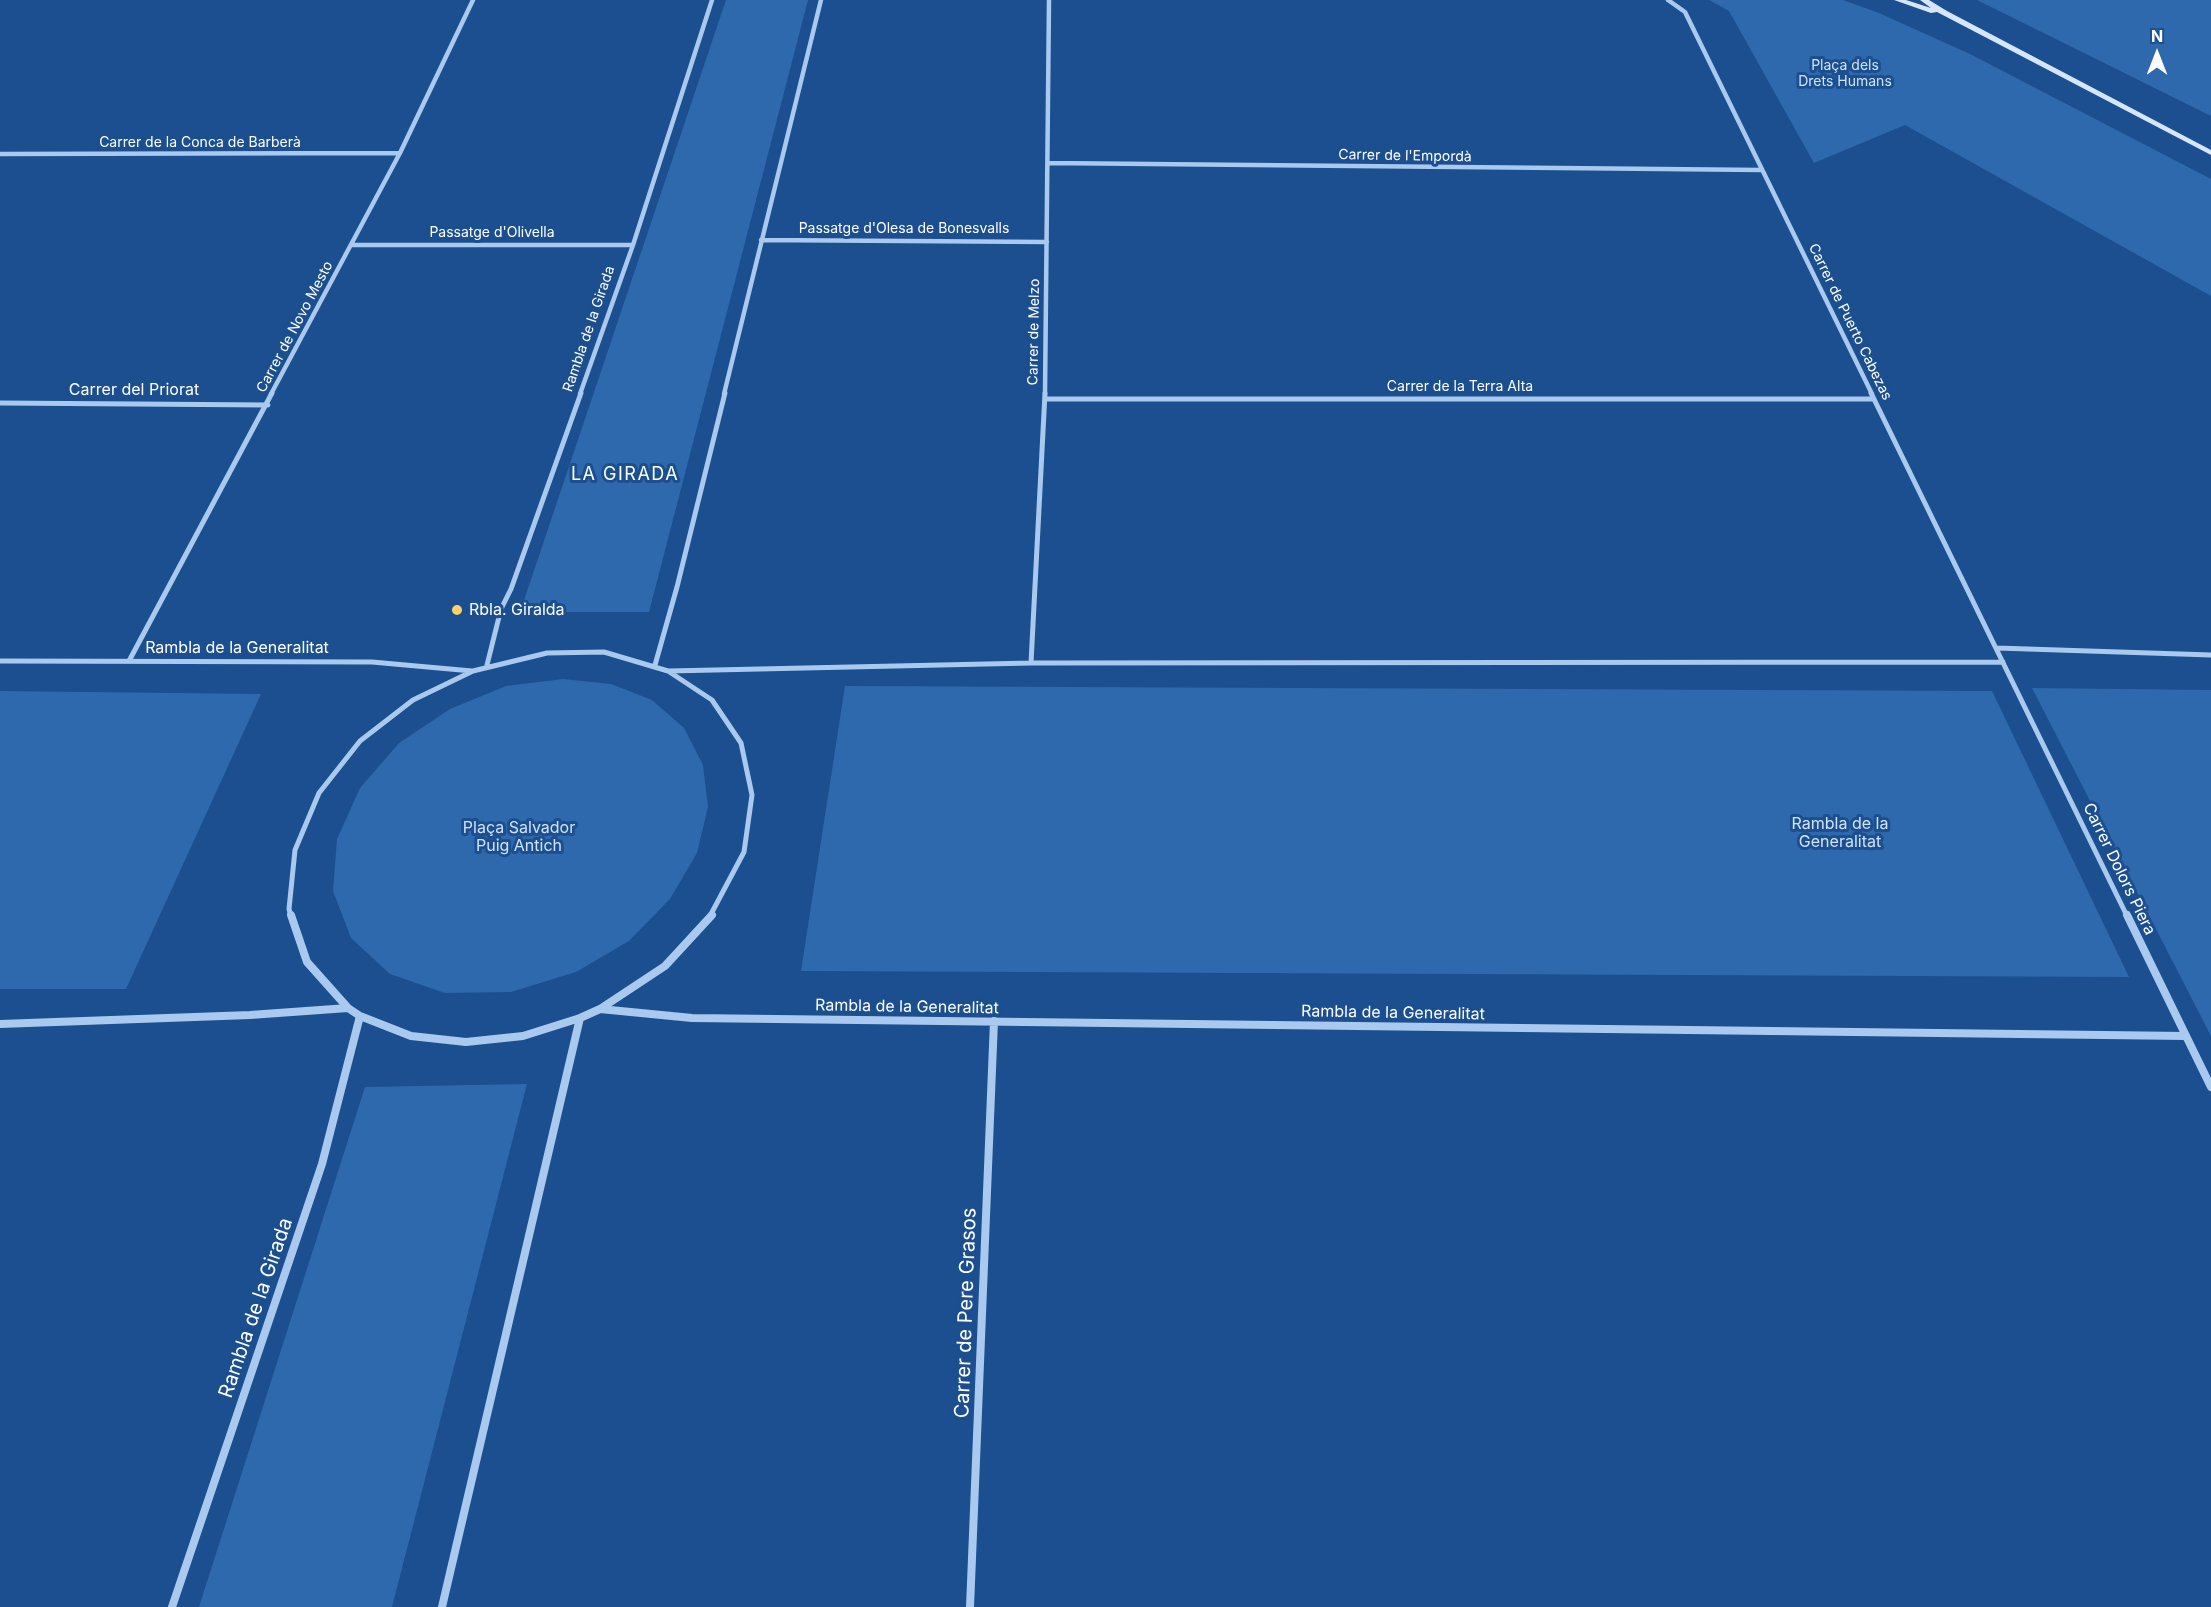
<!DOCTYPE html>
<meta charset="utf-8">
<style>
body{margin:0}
#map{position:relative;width:2211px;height:1607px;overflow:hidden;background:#1b4f8f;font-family:Inter,sans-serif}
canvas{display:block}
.north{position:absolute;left:2127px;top:24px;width:60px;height:60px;-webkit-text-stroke:4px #1b4f8f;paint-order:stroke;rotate:0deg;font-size:16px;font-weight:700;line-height:24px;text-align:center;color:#fff}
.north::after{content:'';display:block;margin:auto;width:21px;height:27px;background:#fff;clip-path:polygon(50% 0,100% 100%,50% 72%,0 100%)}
</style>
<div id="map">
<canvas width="2211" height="1607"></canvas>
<div class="north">N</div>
</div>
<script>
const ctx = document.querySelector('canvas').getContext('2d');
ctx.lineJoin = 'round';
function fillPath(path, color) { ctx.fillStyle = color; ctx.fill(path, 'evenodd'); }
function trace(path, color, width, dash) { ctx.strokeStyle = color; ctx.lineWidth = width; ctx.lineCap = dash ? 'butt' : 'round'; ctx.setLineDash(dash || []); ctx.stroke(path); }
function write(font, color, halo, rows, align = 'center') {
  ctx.font = font + ' Inter,sans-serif'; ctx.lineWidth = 6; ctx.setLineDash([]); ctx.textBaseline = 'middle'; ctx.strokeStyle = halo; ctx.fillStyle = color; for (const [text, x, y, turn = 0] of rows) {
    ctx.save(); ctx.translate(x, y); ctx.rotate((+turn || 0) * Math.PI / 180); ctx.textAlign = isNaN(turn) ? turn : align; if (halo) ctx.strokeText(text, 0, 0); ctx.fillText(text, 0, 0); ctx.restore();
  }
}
const green = new Path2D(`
 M726,0H808L649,612H520Z
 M1709,0H1843L1879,13L1970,54L2211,179V296L1905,125L1814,163L1729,11Z
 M1977,0H2211V116Z
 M563,679L611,684L652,700L684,728L703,765L708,807L697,853L670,899L629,941L576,972L511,992L445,993L390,974L351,938L333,891L337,839L360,788L399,743L450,709L506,686Z
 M845,686L1992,691L2129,977L801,971Z
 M2032,688L2211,690V1036Z
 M0,691L261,694L126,989H0Z
 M527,1084L392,1607H199L365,1087Z`);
const streetFar2 = new Path2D(`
 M1668,0L1685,12L1872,394
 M0,154L400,153
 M1048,163L1762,170
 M761,240L1047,242
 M352,245H633
 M271,394L400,153L473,0
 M580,394L633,245L712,0
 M724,394L821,0
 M1045,394L1049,0`);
const streetFar1 = new Path2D(`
 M1871,393L2127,916
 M1045,399H1874
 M0,403L268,405
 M1997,648L2211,655
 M0,661L372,662L472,671
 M129,661L272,393
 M1031,663L1045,393
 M487,665L501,609L511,589L581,393
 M655,665L677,587L725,393
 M669,671L1031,663L2003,662
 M291,916L289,909L295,850L319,793L360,741L413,700L473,671L547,653L604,652L668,671L712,700L741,743L752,795L744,852L710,916`);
const street = new Path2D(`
 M291,915L307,962L348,1008L360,1016L411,1036L466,1042L523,1036L580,1018L600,1009L665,966L712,915
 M2127,915L2211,1087
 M600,1009L692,1018L2186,1036
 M0,1024L250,1015L348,1008
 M172,1607L322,1164L360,1016
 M442,1607L580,1018
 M970,1607L994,1021`);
const secondary = new Path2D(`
 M1894,0H1906L1931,8L1920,0H1929L1947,11L2211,150V155L1937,12L1931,13Z`);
const markers = [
 [457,610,6,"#ffd166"]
];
const farParknames = [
 ["Plaça dels",1845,66],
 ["Drets Humans",1845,82]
];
const farStreetnames = [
 ["Carrer de la Conca de Barberà",200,143],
 ["Carrer de l'Empordà",1405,156,1],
 ["Passatge d'Olesa de Bonesvalls",904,229],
 ["Passatge d'Olivella",492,233],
 ["Carrer de Puerto Cabezas",1850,322,64],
 ["Carrer de Novo Mesto",295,327,-62],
 ["Rambla de la Girada",589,329,-71],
 ["Carrer de Melzo",1034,332,-89],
 ["Carrer de la Terra Alta",1460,387]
];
const streetNames = [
 ["Carrer del Priorat",134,390],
 ["Rambla de la Generalitat",237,648],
 ["Carrer Dolors Piera",2119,869,64],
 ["Rambla de la Generalitat",907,1007,1],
 ["Rambla de la Generalitat",1393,1013,1]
];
const poiNames = [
 ["Rbla. Giralda",469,610]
];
const parkNames = [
 ["Rambla de la",1840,824],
 ["Generalitat",1840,842],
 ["Plaça Salvador",519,828],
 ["Puig Antich",519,846]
];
const neighbourhoodNames = [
 ["LA GIRADA",625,475]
];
const nearStreetnames = [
 ["Rambla de la Girada",256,1308,-71],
 ["Carrer de Pere Grasos",966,1313,-88]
];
fillPath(green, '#2e69ad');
trace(streetFar2, '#a9c9ee', 4.5);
trace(streetFar1, '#a9c9ee', 5);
trace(street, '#a9c9ee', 8);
fillPath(secondary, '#d6e6fa');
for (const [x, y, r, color] of markers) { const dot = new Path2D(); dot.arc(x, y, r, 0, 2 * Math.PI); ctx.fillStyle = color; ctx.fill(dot); trace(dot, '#1b4f8f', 2); }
write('14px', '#cfe3fa', '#1b4f8f', farParknames);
write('14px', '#fff', '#1b4f8f', farStreetnames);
write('16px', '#fff', '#1b4f8f', streetNames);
write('16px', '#fff', '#1b4f8f', poiNames, 'left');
write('16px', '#cfe3fa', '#1b4f8f', parkNames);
ctx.letterSpacing = '1.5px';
write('18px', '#fff', '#1b4f8f', neighbourhoodNames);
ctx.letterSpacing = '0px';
write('20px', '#fff', '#1b4f8f', nearStreetnames);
</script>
